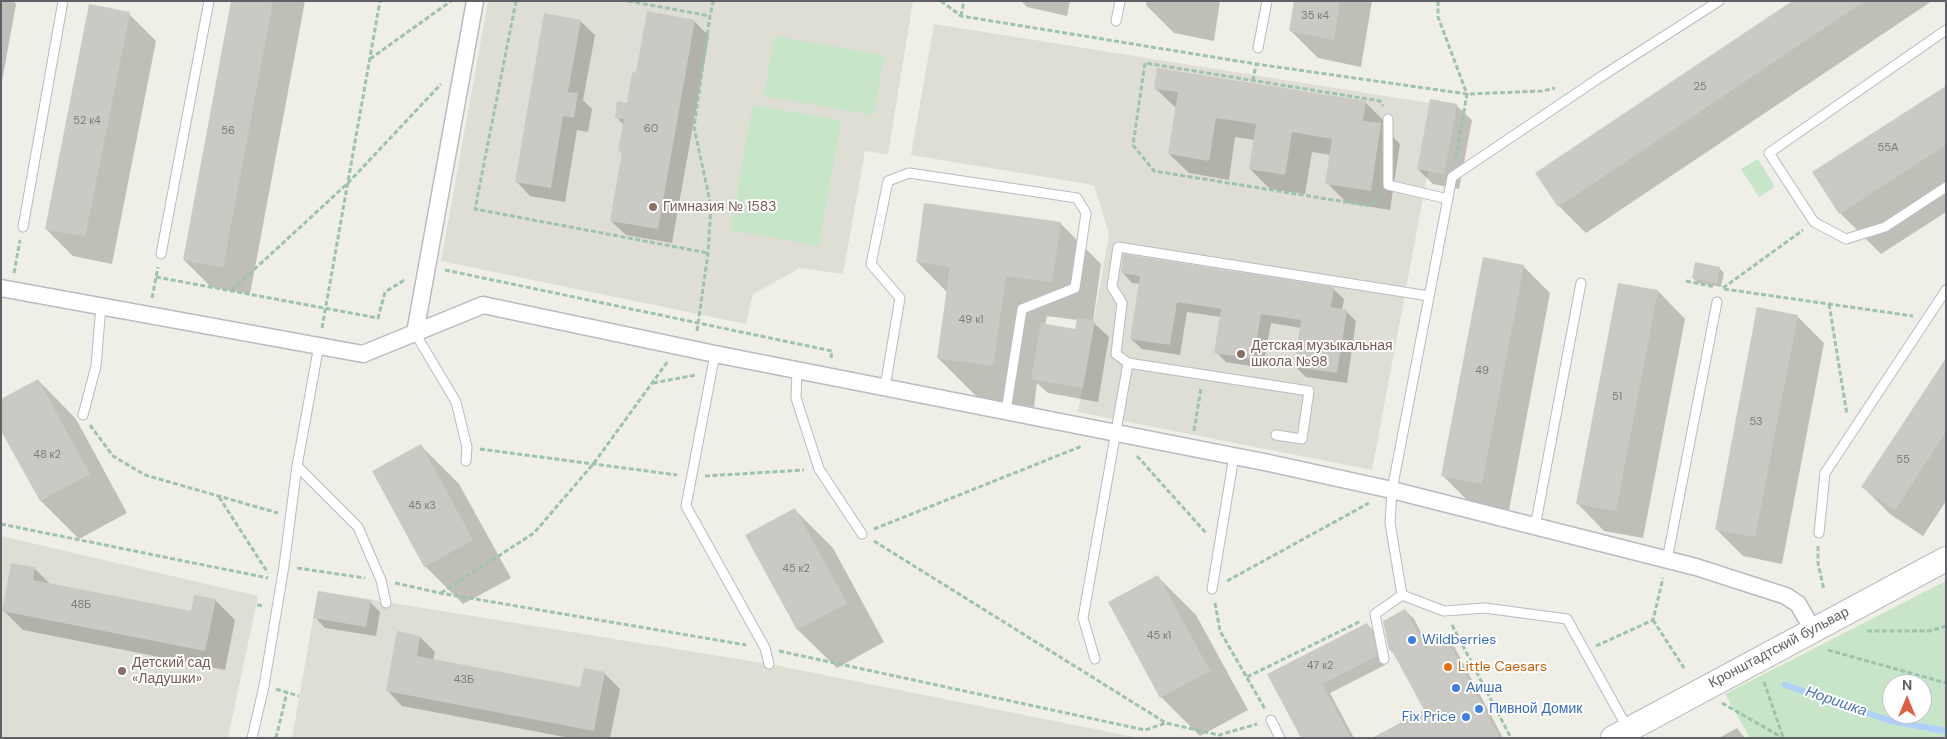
<!DOCTYPE html>
<meta charset="utf-8">
<style>
body{margin:0}
#map{position:relative;width:1947px;height:739px;overflow:hidden;background:#efefe7;font-family:"DM Sans",sans-serif}
canvas{display:block}
.frame{position:absolute;inset:0;border:2px solid #5f6166;pointer-events:none}
.north{position:absolute;left:1882px;top:674px;width:50px;height:50px;box-sizing:border-box;background:#fff;border:1px solid #bfc0c2;border-radius:50%;rotate:0deg;font-size:14px;font-weight:700;line-height:20px;text-align:center;color:#5f6166}
.north::after{content:'';display:block;margin:auto;width:18px;height:22px;background:#dd5e40;clip-path:polygon(50% 0,100% 100%,50% 72%,0 100%)}
</style>
<div id="map">
<canvas width="1947" height="739"></canvas>
<div class="frame"></div>
<div class="north">N</div>
</div>
<script>
const ctx = document.querySelector('canvas').getContext('2d');
ctx.lineJoin = 'round';
function fillPath(path, color) { ctx.fillStyle = color; ctx.fill(path, 'evenodd'); }
function trace(path, color, width, dash) { ctx.strokeStyle = color; ctx.lineWidth = width; ctx.lineCap = dash ? 'butt' : 'round'; ctx.setLineDash(dash || []); ctx.stroke(path); }
function write(font, color, halo, rows, align = 'center') {
  ctx.font = font + ' "DM Sans",sans-serif'; ctx.lineWidth = 4; ctx.setLineDash([]); ctx.textBaseline = 'middle'; ctx.strokeStyle = halo; ctx.fillStyle = color; for (const [text, x, y, turn = 0] of rows) {
    ctx.save(); ctx.translate(x, y); ctx.rotate((+turn || 0) * Math.PI / 180); ctx.textAlign = isNaN(turn) ? turn : align; if (halo) ctx.strokeText(text, 0, 0); ctx.fillText(text, 0, 0); ctx.restore();
  }
}
const education = new Path2D(`
 M488,1H913L888,154L865,151L843,274L800,268L753,294L746,324L441,261Z
 M934,24L1429,103L1417,169L1428,171L1372,470L1078,412L1109,234L1094,185L911,155Z
 M1,536L258,596L228,738H1Z
 M318,591L769,664L1139,738H292Z`);
const green = new Path2D(`
 M774,36L884,55L874,115L764,96Z
 M753,105L841,120L819,246L730,230Z
 M1758,159L1775,187L1759,197L1741,169Z
 M1946,581V738H1750L1725,694ZM1892,684H1922V714H1892Z`);
const shadow = new Path2D(`
 M1,1H13L16,4L1,87Z
 M232,1H305L250,294L211,287L184,260Z
 M1021,1H1070L1067,16L1027,7Z
 M1147,1H1220L1214,41L1174,33L1146,5Z
 M1295,1H1372L1361,67L1318,58L1290,30Z
 M1794,1H1932L1586,233L1559,206Z
 M129,14L156,41L112,264L73,256L46,229Z
 M580,21L595,35L583,100L592,109L588,132L577,130L565,202L530,196L516,181Z
 M694,21L709,36L672,243L626,235L611,221L623,154L619,150L624,125L616,117L628,105L637,74Z
 M1946,87V212L1881,254L1840,213L1814,173Z
 M1155,88L1365,102L1385,122L1384,128L1400,144L1390,210L1347,203L1327,183L1331,155L1312,152L1305,194L1270,189L1250,169L1255,140L1235,137L1229,180L1189,173L1169,154L1176,108Z
 M1456,105L1472,120L1459,189L1433,184L1418,169Z
 M1060,223L1101,264L1093,322L1109,337L1098,402L1048,393L1037,383L1034,407L979,399L938,358L947,292L917,262ZM1047,316L1078,320L1076,331L1045,325Z
 M1523,266L1550,293L1509,510L1470,503L1443,476Z
 M1719,268L1724,273L1721,287L1698,283L1693,278Z
 M1122,272L1333,289L1344,299L1342,310L1346,311L1356,321L1347,383L1306,377L1295,366L1301,328L1271,323L1263,368L1226,362L1216,352L1221,317L1187,312L1180,355L1142,349L1131,339L1140,284L1132,283Z
 M1658,291L1685,319L1643,538L1604,531L1577,503Z
 M1797,316L1824,343L1782,564L1743,556L1716,529Z
 M1946,360V501L1923,536L1890,514L1863,487Z
 M38,380L76,419L127,513L79,539L41,501L1,428Z
 M421,446L459,484L511,578L463,604L425,566Z
 M795,510L833,548L884,642L837,668L798,630L747,536Z
 M12,564L35,569L51,585L192,612L215,600L235,620L225,670L23,630L3,610Z
 M1158,577L1196,615L1248,710L1200,736L1161,697Z
 M370,602L380,612L376,636L325,628L315,617Z
 M1405,610L1414,619L1429,648L1446,639L1455,648L1503,738H1375L1425,711L1396,655L1390,650Z
 M1367,624L1380,637L1385,665L1330,693L1354,738H1303L1269,674Z
 M420,637L435,652L433,661L581,689L604,673L620,689L610,738H570L402,706L387,690Z
 M1737,728L1745,738H1719Z`);
const stream = new Path2D(`
 M1785,685L1891,721L1946,731`);
const building = new Path2D(`
 M231,1H273L223,268L183,260Z
 M1294,1H1340L1334,40L1289,31Z
 M1792,1H1865L1558,207L1535,173Z
 M89,4L130,12L85,237L45,229Z
 M647,11L695,20L658,229L610,221L622,152L618,150L624,119L615,118L617,101L627,103L632,72L636,73Z
 M544,13L581,20L568,92L578,93L575,111L574,118L563,116L551,188L515,182Z
 M1157,68L1366,101L1363,121L1381,123L1371,191L1325,184L1332,139L1292,132L1285,175L1249,169L1256,124L1216,118L1209,161L1168,154L1178,92L1154,89Z
 M1946,86V145L1839,214L1812,172Z
 M1430,99L1457,104L1444,174L1417,169Z
 M924,203L1061,222L1052,282L1006,276L993,366L937,358L950,267L916,262Z
 M1123,254L1334,287L1331,307L1347,310L1337,373L1294,367L1301,320L1261,314L1253,359L1214,353L1221,309L1177,302L1170,345L1130,339L1140,276L1121,273Z
 M1483,257L1524,265L1482,484L1441,476Z
 M1695,262L1720,267L1717,283L1692,278Z
 M1618,283L1658,290L1616,511L1576,504Z
 M1757,307L1798,315L1755,537L1715,530Z
 M1077,318L1095,321L1083,388L1031,379L1041,323L1075,329Z
 M1946,358V432L1895,510L1861,487Z
 M38,379L90,474L40,501L1,431V399Z
 M421,444L473,540L424,567L372,471Z
 M795,508L847,603L797,630L745,535Z
 M11,563L35,567L33,580L191,611L194,595L216,599L205,651L2,611Z
 M1158,575L1210,671L1160,698L1108,602Z
 M318,591L371,600L366,627L313,618Z
 M1405,609L1426,648L1446,637L1500,738H1372L1424,710L1391,649L1389,650L1383,621Z
 M1367,623L1370,628L1371,627L1377,656L1322,684L1351,738H1301L1267,674Z
 M397,631L420,636L417,656L580,687L584,668L605,672L594,731L386,691Z`);
const path = new Path2D(`
 M516,1L475,209L708,253
 M628,1L710,16
 M941,1L961,16L1256,64L1467,94L1542,91L1555,88
 M1438,1V17L1467,94L1456,157
 M961,16L964,1
 M370,59L451,1
 M1253,81L1256,64
 M1380,195L1371,206L1154,171L1133,145L1145,63L1380,101L1383,106
 M445,270L832,351L831,358
 M14,273L20,240
 M156,277L378,318L385,292L406,279
 M1686,281L1715,287
 M1723,288L1803,230
 M1724,289L1913,316
 M232,290L348,183L441,84
 M152,298L158,267
 M1829,304L1847,415
 M322,328L380,1
 M697,331L708,253L711,206L694,127L710,16L713,2L717,1
 M653,383L696,375
 M90,425L113,456L145,475L278,513
 M1194,431L1201,388
 M480,449L677,475
 M1137,456L1206,533
 M705,476L804,470
 M219,497L268,573
 M1,524L268,578
 M874,529L1082,446
 M874,541L1166,723L1219,735L1257,724
 M1818,546V563L1824,590
 M297,568L365,578
 M1227,581L1369,503
 M395,583L440,593L746,645
 M441,593L534,533L594,463L668,361
 M1215,603L1220,631L1265,709
 M257,605L264,606
 M1653,620L1684,668
 M1452,625L1511,738
 M1867,631H1929L1946,626
 M1596,646L1653,620L1663,578
 M1828,650L1946,683
 M779,651L1145,730L1166,723
 M1247,677L1361,621
 M1764,682L1783,737
 M276,689L299,696
 M1722,703L1783,738
 M276,738L287,692`);
const lane = new Path2D(`
 M1116,21L1120,1
 M1946,30L1769,153L1814,222L1846,239L1885,227L1946,187
 M1258,48L1267,1
 M1388,119V185L1448,199
 M23,227L63,1
 M161,254L209,1
 M415,333L456,402L467,447L466,461
 M715,354L686,506L765,648L769,664
 M1128,363L1116,354L1122,303L1112,287L1118,247L1429,296
 M797,370L796,398L819,469L862,534
 M885,387L900,298L871,264L888,181L909,173L1077,198L1086,213L1075,288L1022,309L1006,411
 M83,415L96,366L101,306
 M297,466L358,527L381,580L386,603
 M1535,527L1581,283
 M1819,533L1825,473L1946,290
 M1667,560L1717,302
 M1212,589L1234,456
 M1402,595L1390,523L1392,490L1452,177L1602,76L1719,1
 M1402,595L1444,611L1485,608L1567,619L1628,729
 M1095,659L1083,618L1128,363L1309,391L1302,439L1276,435
 M1384,659L1375,614L1402,595
 M1271,720L1280,738
 M252,738L264,686L284,566L297,466L319,345`);
const street = new Path2D(`
 M1,288L363,354L483,305L715,354L1269,463L1392,490L1696,567L1786,596L1798,604L1813,630
 M415,333L475,1`);
const secondary = new Path2D(`
 M1613,738L1946,559`);
const markers = [
 [653,207,5,"#8d6e63"],
 [1241,354,5,"#8d6e63"],
 [1412,640,5,"#3f7fe0"],
 [1448,667,5,"#e8710a"],
 [122,671,5,"#8d6e63"],
 [1456,688,5,"#3f7fe0"],
 [1479,709,5,"#3f7fe0"],
 [1466,717,5,"#3f7fe0"]
];
const numberNames = [
 ["35 к4",1315,16],
 ["25",1700,87],
 ["52 к4",87,121],
 ["60",651,129],
 ["56",228,131],
 ["55А",1888,148],
 ["49 к1",971,320],
 ["49",1482,371],
 ["51",1617,397],
 ["53",1756,422],
 ["48 к2",47,455],
 ["55",1903,460],
 ["45 к3",422,506],
 ["45 к2",796,569],
 ["48Б",81,605],
 ["45 к1",1159,636],
 ["47 к2",1320,666],
 ["43Б",464,680]
];
const educationNames = [
 ["Гимназия № 1583",663,207],
 ["Детская музыкальная",1251,346],
 ["школа №98",1251,362],
 ["Детский сад",132,663],
 ["«Ладушки»",132,679]
];
const shopNames = [
 ["Wildberries",1422,640],
 ["Аиша",1466,688],
 ["Пивной Домик",1489,709],
 ["Fix Price",1456,717,"right"]
];
const streetNames = [
 ["Кронштадтский бульвар",1779,648,-28]
];
const foodNames = [
 ["Little Caesars",1458,667]
];
const waterNames = [
 ["Норишка",1836,702,19]
];
fillPath(education, '#dfded5');
fillPath(green, '#c6e5c9');
fillPath(shadow, '#0003');
trace(stream, '#aed0f9', 6);
fillPath(building, '#cbc9c4');
trace(lane, '#b9bbc0', 11);
trace(street, '#b9bbc0', 19);
trace(secondary, '#b8babf', 26);
trace(path, '#9ec3ad', 3, [5, 2.5]);
trace(lane, '#fff', 9);
trace(street, '#fff', 16);
trace(secondary, '#fff', 24);
for (const [x, y, r, color] of markers) { const dot = new Path2D(); dot.arc(x, y, r, 0, 2 * Math.PI); ctx.fillStyle = color; ctx.fill(dot); trace(dot, '#fff', 2); }
write('11px', '#7a7b7e', null, numberNames);
write('14px', '#785e54', '#fff', educationNames, 'left');
write('14px', '#366cbe', '#fff', shopNames, 'left');
write('14px', '#5f6166', '#fff', streetNames);
write('14px', '#c56008', '#fff', foodNames, 'left');
write('italic 15px', '#4e74b3', '#fff', waterNames);
</script>
